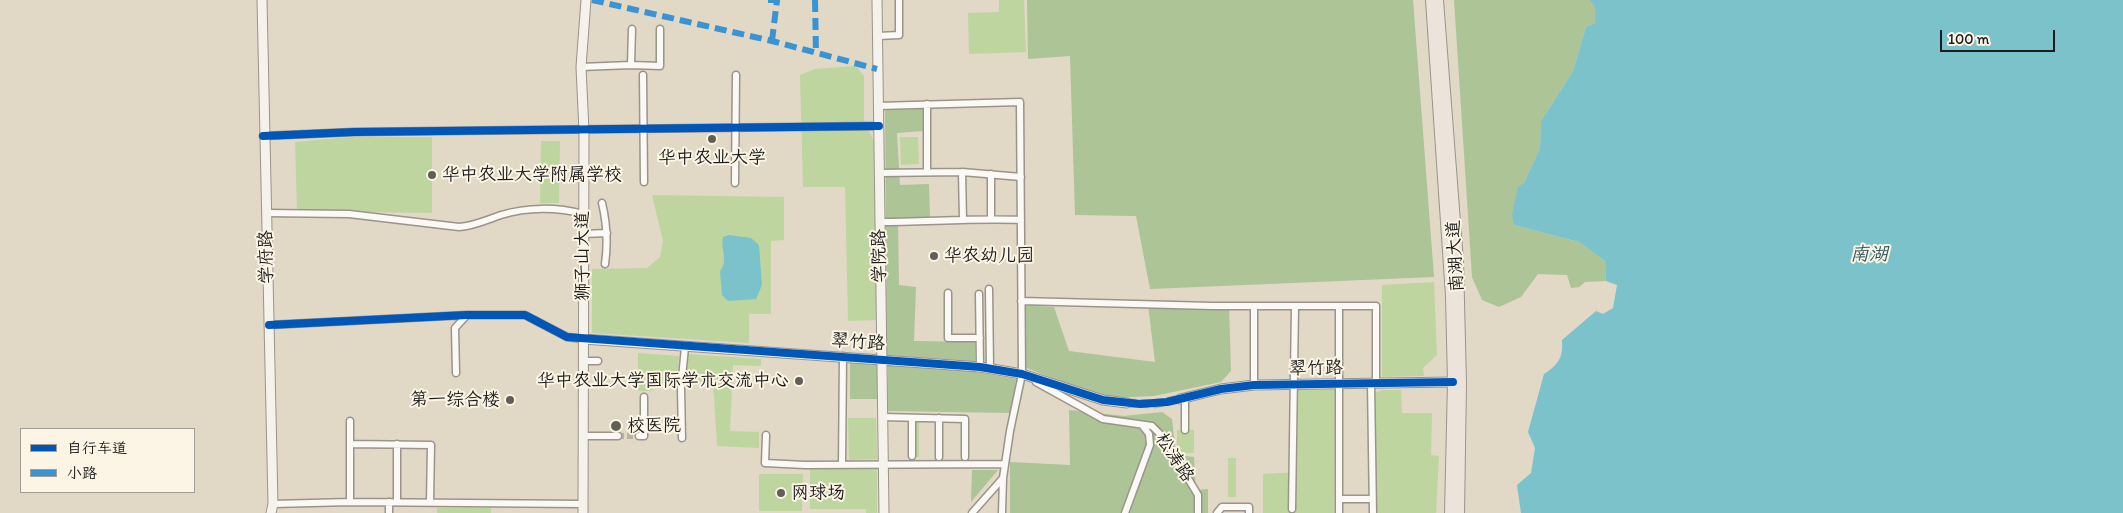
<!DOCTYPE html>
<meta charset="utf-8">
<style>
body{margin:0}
#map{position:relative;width:2123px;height:513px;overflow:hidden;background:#e1d8c6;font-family:Itim,"LXGW WenKai TC",sans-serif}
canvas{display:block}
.legend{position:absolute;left:20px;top:428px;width:175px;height:65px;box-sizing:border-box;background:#fcf5e5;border:1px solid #a29e95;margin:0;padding:6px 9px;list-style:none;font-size:15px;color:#1c1c1c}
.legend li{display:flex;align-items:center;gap:10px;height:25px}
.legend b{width:25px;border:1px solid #a29e95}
.scale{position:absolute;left:1940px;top:30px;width:115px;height:22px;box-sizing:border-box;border:2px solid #1c1c1c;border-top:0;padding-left:6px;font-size:15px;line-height:18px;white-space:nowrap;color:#1c1c1c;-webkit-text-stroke:4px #fcf5e5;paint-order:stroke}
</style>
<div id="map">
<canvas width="2123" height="513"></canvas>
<ul class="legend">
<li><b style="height:6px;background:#0057b8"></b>自行车道</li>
<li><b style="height:6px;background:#3a94d4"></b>小路</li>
</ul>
<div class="scale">100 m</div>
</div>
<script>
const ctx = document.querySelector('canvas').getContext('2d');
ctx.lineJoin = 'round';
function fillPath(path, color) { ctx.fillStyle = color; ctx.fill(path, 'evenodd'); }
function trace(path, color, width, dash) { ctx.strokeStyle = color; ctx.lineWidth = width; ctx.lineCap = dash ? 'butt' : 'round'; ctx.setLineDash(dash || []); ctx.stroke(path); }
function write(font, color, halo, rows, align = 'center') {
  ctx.font = font + ' Itim,"LXGW WenKai TC",sans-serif'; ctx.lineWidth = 4; ctx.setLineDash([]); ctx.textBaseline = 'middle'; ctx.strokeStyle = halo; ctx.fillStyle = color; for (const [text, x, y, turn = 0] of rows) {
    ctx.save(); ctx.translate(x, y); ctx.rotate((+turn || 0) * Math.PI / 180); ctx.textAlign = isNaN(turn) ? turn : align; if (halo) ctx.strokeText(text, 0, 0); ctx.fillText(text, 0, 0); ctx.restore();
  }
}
const green = new Path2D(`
 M999,0H1024L1026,52L969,54L968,13L999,12Z
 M856,66L864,76V120L875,144L879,320L848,321L845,187H803L800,75L815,69Z
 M349,137H432V213L297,211L295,142Z
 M900,137H918L919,164L901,165Z
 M541,141H560L559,203H540Z
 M652,195L784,197V240L771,241V314H749V343L592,333V269L647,268L660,257L663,241Z
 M1434,282L1437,355L1423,368L1424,376L1382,377V285Z
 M638,353L679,356L676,385L654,384L652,391H638Z
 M687,354L761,359V366L733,365L730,431L759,432V448L717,446L713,383L683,382Z
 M1298,386H1335L1334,513H1263V474L1297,472Z
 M1382,390H1401L1402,413H1432L1431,455L1439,456L1436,513H1376L1374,393Z
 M848,418H876L877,459L849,460Z
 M914,422H919V457H914Z
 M1177,430H1194V453H1177Z
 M1228,458H1236V497H1228Z
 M810,468H877V513H866V509H810Z
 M759,474H803L802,511H759Z
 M437,508H491V513H437Z`);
const forest = new Path2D(`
 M1027,0H1413L1434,277L1150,289L1136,216L1075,215L1070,56L1028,59Z
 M1454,0H1589L1595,7V23L1586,27L1573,71L1541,121L1540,148L1524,183L1514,225L1579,242L1605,261L1606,281L1585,282L1579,287L1571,288L1567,275L1538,274L1521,297L1499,307L1482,300L1472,277Z
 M924,109V131L897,133L900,185L929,184L930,217L898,218L899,285L916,287L914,341L975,342V362L887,355L885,110Z
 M1022,305L1054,307L1069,351L1155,362L1148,305L1229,306L1231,371L1221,382L1154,396L1112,398L1081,390L1022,366Z
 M850,360L879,363V399H850Z
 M888,365L976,372L1016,379L1011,413L888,411Z
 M1069,410L1124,416L1162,412L1172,419L1176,455L1194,457L1196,490L1208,489V513H1010V462L1070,465Z
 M972,470H998L971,502Z`);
const water = new Path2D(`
 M1589,0H2123V513H1521L1517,485L1531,473L1535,448L1528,432L1544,374C1559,364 1563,358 1562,340L1596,311L1603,314L1613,308L1617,285L1606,281L1605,261L1579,242L1514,225L1512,215L1518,187L1524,183L1540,148L1541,121L1573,71L1586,27L1595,23V7Z
 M729,235L751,238L759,245L762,285L756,299L728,301L722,295L720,271C729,261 720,249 723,237Z`);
const streetTunnel = new Path2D(`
 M618,436H639`);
const secondaryTunnel = new Path2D(`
 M1127,403L1154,404L1180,399`);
const street = new Path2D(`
 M878,36L899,35V0
 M631,65L660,66V29
 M581,67L631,65L632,29
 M643,75L644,182
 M927,104V172
 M878,106L1020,102L1022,374L1010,431L1003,478L972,513
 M263,136L354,132L879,126
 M962,172L963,220
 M879,173L962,172L1021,177
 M991,174V219
 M735,183L736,75
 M602,203C607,224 608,243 605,264
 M266,213L349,214L459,227C474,226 486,220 501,215C527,207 557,207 583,214
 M880,222C927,222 974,218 1021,220
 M583,234L607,233
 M989,289L990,369
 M948,293V338H980
 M979,294L980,367
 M1021,301L1212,306H1376V383
 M1254,306V385
 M1339,306V513
 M269,325L467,315H525L567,337L583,339
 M583,361H598
 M456,373L455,328L467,315
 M1036,382L1103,419L1152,426L1163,437L1198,495V513
 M1371,383L1373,513
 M883,417L965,419V457
 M912,418V456
 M939,418V457
 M1185,430V398
 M766,435L765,463L805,465L1005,464
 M583,436H618
 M639,436H644V397
 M682,438L681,388L685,347
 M350,444L431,445L430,502
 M397,444V502
 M842,465L843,356
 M1339,499H1372
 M350,502V421
 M273,504L350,502L583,504
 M1292,509L1295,306
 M389,513V502
 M1002,513L1003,478
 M1125,513L1150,445L1149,434L1142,425
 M1217,513L1222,507H1249V513`);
const secondary = new Path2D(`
 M262,0L273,504L271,513
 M877,0L884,513
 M583,339L980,367L1022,374L1103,400L1127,403
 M1180,399L1221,389L1254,385L1453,382
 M583,513L584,131L581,67L586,0`);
const primary = new Path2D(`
 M1431,0L1451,296L1453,382L1450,513
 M1438,0L1458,261L1461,383L1459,513`);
const quiet = new Path2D(`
 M592,0L772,41L877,69
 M768,0H784
 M815,0L816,53
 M772,41L777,0`);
const cycleway = new Path2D(`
 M263,136L354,132L879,126
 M269,325L467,315H525L567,337L980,367L1022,374L1103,400L1140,404L1167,402L1221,389L1254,385L1453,382`);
const markers = [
 [712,139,5,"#615e58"],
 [432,175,5,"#615e58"],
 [934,256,5,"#615e58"],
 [799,381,5,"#615e58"],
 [510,400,5,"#615e58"],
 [616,426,6,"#615e58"],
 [781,493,5,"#615e58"]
];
const poiNames = [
 ["华中农业大学",712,158,"center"],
 ["华中农业大学附属学校",442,175],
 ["华农幼儿园",944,256],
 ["华中农业大学国际学术交流中心",789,381,"right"],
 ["第一综合楼",500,400,"right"],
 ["校医院",627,426],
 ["网球场",791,493]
];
const streetNames = [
 ["狮子山大道",583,256,-90],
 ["学院路",880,256,-91],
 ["南湖大道",1456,256,-93],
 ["学府路",267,257,-91],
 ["翠竹路",858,343,4],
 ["翠竹路",1316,369,-1],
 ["松涛路",1174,458,57]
];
const waterNames = [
 ["南湖",1869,255]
];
fillPath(green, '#bed5a0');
fillPath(forest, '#acc496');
fillPath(water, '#7bc2ca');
trace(streetTunnel, '#bab2a4', 6, [6, 3]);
trace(secondaryTunnel, '#bab2a4', 9, [9, 4.5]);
trace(street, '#9a948a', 9);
trace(secondary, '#9a948a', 11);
trace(primary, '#9a948a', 12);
trace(street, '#faf9f6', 6);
trace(secondary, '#f5f1eb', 9);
trace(primary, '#ece4da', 10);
trace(quiet, '#3a94d4', 6, [12, 6]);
trace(cycleway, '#0057b8', 8);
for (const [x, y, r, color] of markers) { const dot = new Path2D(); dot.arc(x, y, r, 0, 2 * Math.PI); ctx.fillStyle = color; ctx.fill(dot); trace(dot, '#fcf5e5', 2); }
write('18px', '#1c1c1c', '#fcf5e5', poiNames, 'left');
write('18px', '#1c1c1c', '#fcf5e5', streetNames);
write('italic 19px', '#305a62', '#fcf5e5', waterNames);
</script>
